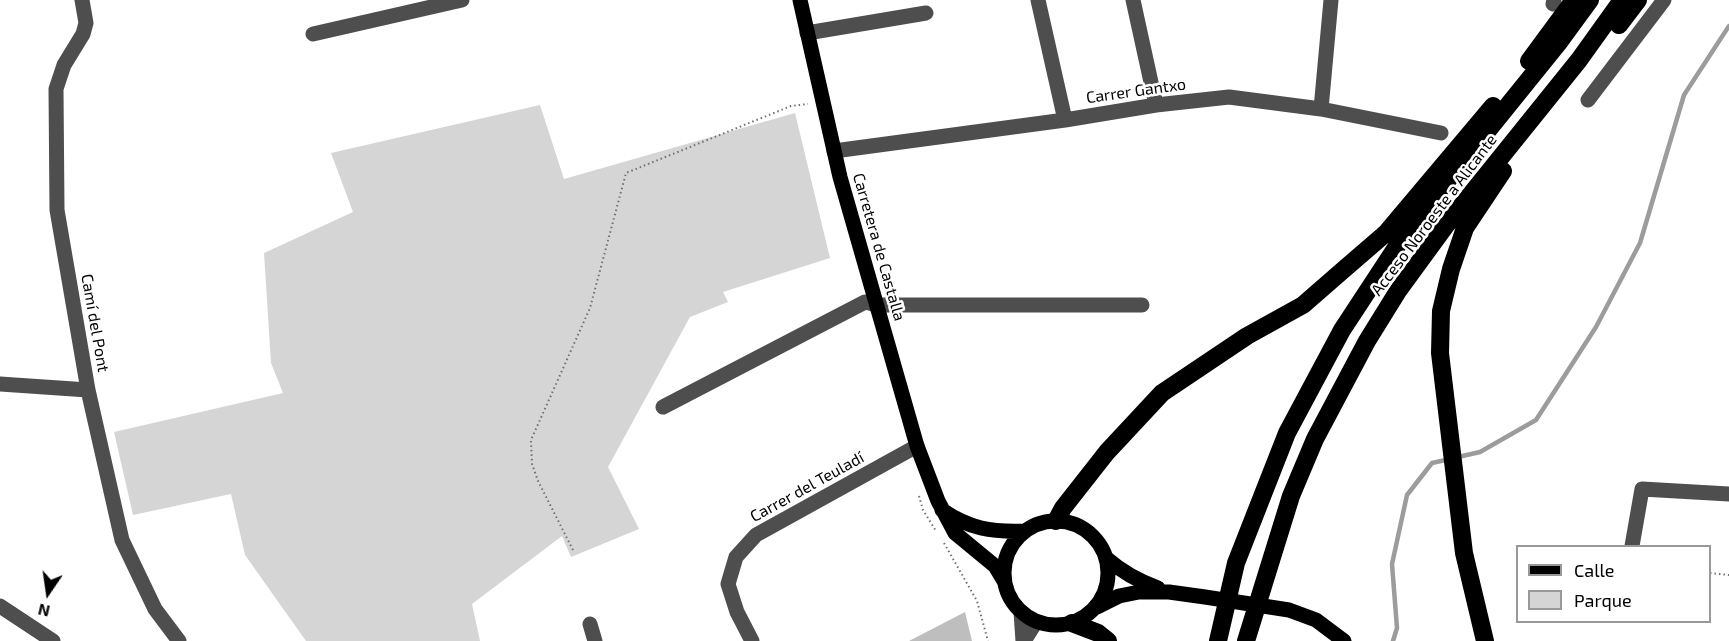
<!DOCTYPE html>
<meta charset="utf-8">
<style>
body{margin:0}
#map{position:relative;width:1729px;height:641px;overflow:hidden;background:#fff;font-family:"Exo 2",sans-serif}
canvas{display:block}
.legend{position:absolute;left:1516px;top:545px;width:195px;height:78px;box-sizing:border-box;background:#fff;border:2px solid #999;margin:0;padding:8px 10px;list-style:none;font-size:18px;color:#000}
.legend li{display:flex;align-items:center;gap:12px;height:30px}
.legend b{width:30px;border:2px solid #999}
.north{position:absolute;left:18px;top:563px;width:60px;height:60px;-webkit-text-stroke:4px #fff;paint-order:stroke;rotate:193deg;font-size:16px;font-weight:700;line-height:24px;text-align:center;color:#000}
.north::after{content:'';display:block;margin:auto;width:21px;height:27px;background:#000;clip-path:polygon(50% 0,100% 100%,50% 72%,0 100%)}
</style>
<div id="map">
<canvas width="1729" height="641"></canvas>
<ul class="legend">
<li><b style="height:8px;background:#000"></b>Calle</li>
<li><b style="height:16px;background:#d5d5d5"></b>Parque</li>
</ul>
<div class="north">N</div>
</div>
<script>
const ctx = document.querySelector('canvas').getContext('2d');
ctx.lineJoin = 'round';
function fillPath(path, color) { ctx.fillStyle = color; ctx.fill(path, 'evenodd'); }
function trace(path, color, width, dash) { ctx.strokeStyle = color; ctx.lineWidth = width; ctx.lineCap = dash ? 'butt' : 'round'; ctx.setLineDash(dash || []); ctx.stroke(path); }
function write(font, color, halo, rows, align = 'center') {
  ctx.font = font + ' "Exo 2",sans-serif'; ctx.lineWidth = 5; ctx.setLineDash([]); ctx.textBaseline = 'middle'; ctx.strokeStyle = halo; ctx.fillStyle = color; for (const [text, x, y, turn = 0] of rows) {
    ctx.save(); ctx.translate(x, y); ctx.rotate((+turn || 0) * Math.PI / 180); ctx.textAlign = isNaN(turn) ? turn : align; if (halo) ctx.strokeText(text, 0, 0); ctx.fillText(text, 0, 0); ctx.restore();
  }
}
const green = new Path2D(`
 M540,105L564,179L795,113L830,258L723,292L728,302L690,317L608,467L639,529L571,557L562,536L472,604L480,641H306L245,555L231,494L133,515L114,432L283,393L271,363L264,253L353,212L331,153Z`);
const stream = new Path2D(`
 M1458,457L1480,452L1536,420L1596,327L1640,243L1684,95L1729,26
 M1393,641L1397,628L1392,564L1407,495L1432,463L1450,459`);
const building = new Path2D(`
 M965,612L972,641H909Z`);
const path = new Path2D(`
 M919,496L923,510L936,531
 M944,543L977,601L988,641
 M573,550L538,481L532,464L531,440L590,308L626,173L791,106L808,104
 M1710,573L1729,575`);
const minor = new Path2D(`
 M82,0L86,23L83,34L64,65L56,89L57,210L88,390L122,540L155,609L179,641
 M1038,0L1065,120
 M1133,0L1156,105
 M1553,4L1554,0
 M807,33L926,13
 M313,34L462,0
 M1588,100L1664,0
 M1321,109L1331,0
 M834,151L1065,120L1156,105L1229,97L1321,109L1441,133
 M0,384L88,390
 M663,407L865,302L877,305H1142
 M1632,546L1642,489L1729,494
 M0,606L53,641
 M1021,612L1023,641
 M590,624L595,641
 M752,641L737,612L728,584L736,557L756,535L917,446
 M1024,641L1036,622`);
const major = new Path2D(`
 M800,0L840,177L917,446L938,501L955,533L995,566L1004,581
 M942,510C970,529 991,532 1024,531
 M1004 573a52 52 0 1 1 104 0a52 52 0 1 1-104 0Z
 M1106,558C1122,572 1138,581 1158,588
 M1097,607L1119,596L1139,592H1169L1205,597L1289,610L1316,620L1344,641`);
const highway = new Path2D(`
 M1619,25L1638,0
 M1529,61L1574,0
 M1056,521L1063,508L1107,452L1162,393L1247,336L1303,305L1342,271L1386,233L1493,106
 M1072,623L1098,633L1108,641
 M1218,641L1236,563L1287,433L1342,330L1409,228L1560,41L1590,0
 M1246,641L1291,496L1315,439L1367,341L1398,291L1447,224L1579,60L1622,0
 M1485,641L1464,553L1440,353L1441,311L1451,269L1465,228L1503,171`);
const streetNames = [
 ["Carrer Gantxo",1136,91,-8],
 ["Acceso Noroeste a Alicante",1434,215,-53],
 ["Carretera de Castalla",879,247,74],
 ["Camí del Pont",95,323,80],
 ["Carrer del Teuladí",807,487,-29]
];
fillPath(green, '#d5d5d5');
trace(stream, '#9c9c9c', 4.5);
fillPath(building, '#bebebe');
trace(path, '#707070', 2, [1.5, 3]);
trace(minor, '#4e4e4e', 15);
trace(major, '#000', 15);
trace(highway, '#000', 18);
write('16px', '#000', '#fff', streetNames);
</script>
